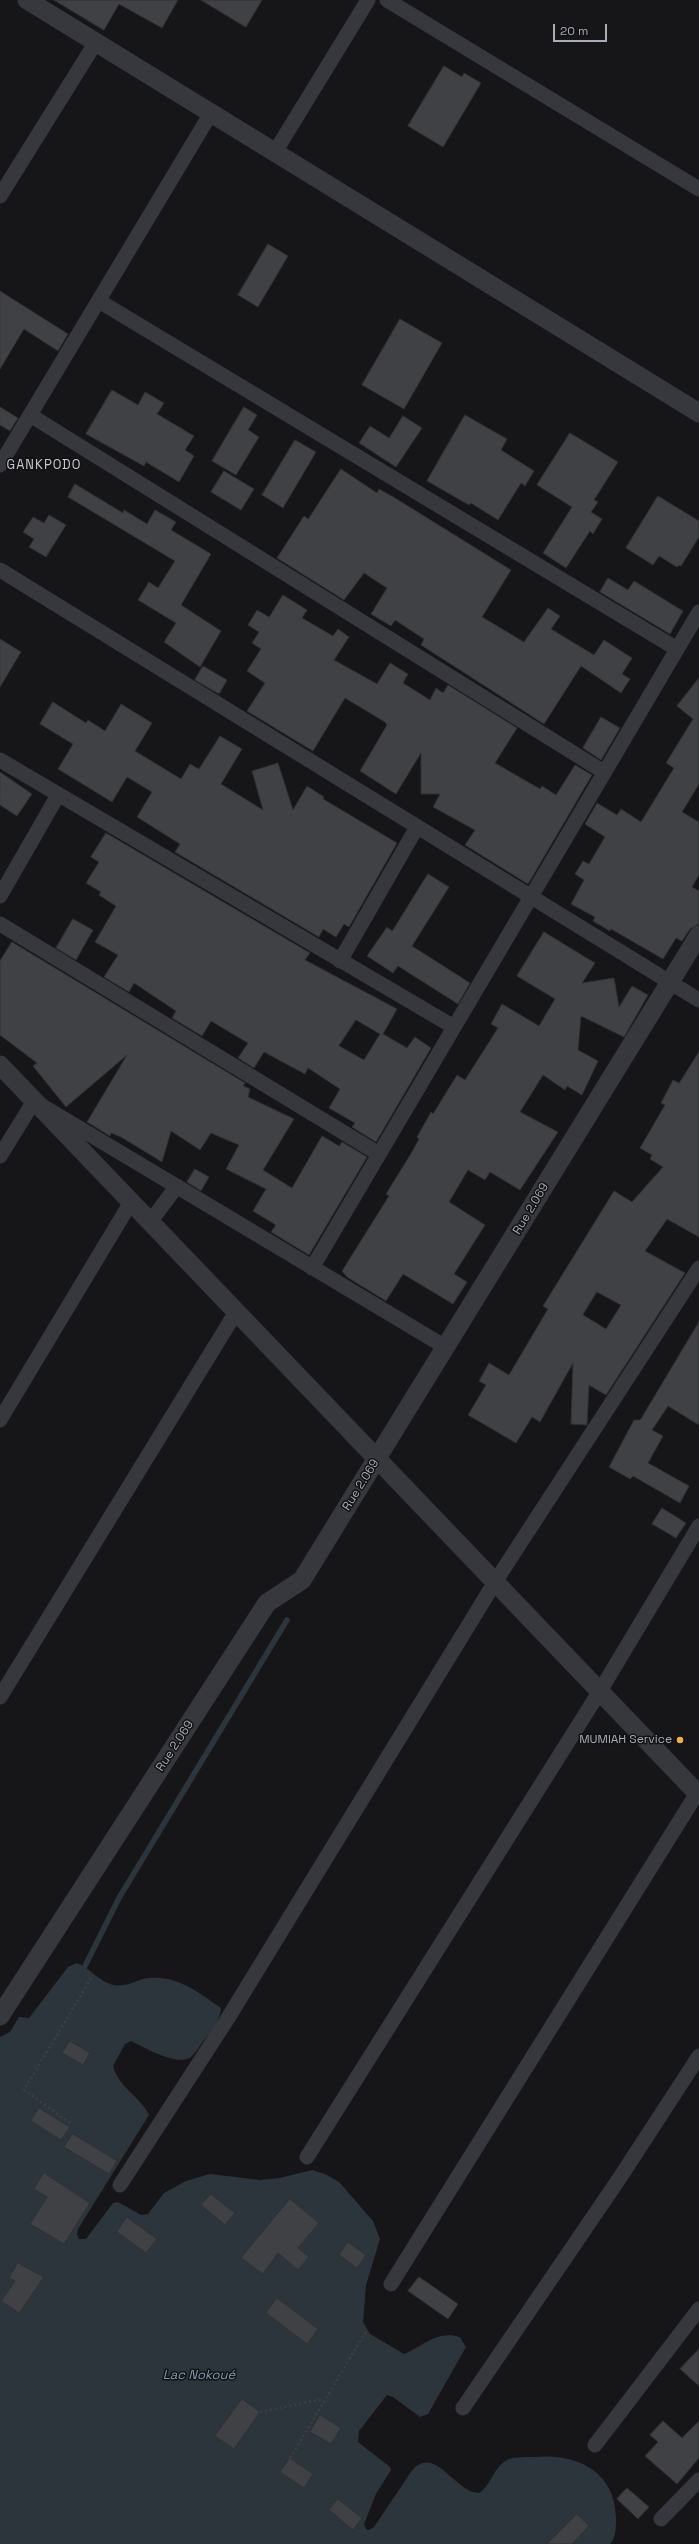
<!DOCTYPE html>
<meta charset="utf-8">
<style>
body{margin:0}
#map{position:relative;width:699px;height:2544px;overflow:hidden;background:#161618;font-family:"Space Grotesk",sans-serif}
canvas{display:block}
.scale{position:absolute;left:553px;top:24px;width:54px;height:18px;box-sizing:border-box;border:2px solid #a8adb8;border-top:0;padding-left:5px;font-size:12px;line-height:14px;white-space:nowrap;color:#a8adb8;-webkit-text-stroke:3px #111113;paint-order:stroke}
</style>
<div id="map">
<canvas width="699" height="2544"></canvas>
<div class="scale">20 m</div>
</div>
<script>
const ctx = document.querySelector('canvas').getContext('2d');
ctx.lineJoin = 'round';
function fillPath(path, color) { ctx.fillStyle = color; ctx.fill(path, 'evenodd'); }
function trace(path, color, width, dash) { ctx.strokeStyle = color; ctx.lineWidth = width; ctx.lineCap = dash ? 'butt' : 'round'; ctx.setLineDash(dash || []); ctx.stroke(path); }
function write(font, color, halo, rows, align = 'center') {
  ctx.font = font + ' "Space Grotesk",sans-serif'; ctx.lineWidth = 3; ctx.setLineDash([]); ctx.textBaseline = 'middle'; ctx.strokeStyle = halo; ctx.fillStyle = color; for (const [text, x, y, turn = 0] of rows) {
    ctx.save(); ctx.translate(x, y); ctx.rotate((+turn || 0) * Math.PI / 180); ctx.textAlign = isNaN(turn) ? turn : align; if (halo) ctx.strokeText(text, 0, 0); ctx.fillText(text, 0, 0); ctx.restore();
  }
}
const water = new Path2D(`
 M77,1963C90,1968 98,1981 113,1985C127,1988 137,1979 149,1978C177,1975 200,1993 221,2008C220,2020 212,2031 204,2040C200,2045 196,2053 191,2057C177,2067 144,2047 131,2041L125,2044L113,2066C119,2088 140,2096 149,2115L78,2229L77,2234L79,2239H86L113,2203L118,2202L141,2215L148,2214L164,2193L186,2181L210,2174L260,2180L280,2178L312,2170L325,2174L339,2182L373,2221L380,2239L366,2285L363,2322L370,2334L404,2354C424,2346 436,2330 460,2337L466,2347L428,2414L420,2417L393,2397L387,2395L359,2431L358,2442L390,2467L391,2470L376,2494L364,2524L366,2529L369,2530L374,2527L411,2472C434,2442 455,2493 479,2493C492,2485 493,2466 509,2459C516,2457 526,2457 533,2457C576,2453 615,2470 616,2518C616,2527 616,2538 610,2544H0V2037L10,2032L19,2017L29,2018L68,1967Z`);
const stream = new Path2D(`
 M85,1966L119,1898L287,1620`);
const building = new Path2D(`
 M54,0H178L162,28L119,4L104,30Z
 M201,0H262L246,27Z
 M444,66L462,77L464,73L481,83L443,147L408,126Z
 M268,244L288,256L258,307L238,295Z
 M0,291L68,334L58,351L24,329L0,369Z
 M400,319L442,343L404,409L362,385Z
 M112,390L138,405L145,392L164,403L157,414L194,436L185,450L194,456L179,482L146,462L144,466L86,434Z
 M0,407L18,418L10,431L0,425Z
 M244,407L257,415L248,430L259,437L236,475L212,461Z
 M465,415L507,439L501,450L534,471L525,486L521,483L498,520L471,503L469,505L427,481Z
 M403,416L422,428L396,467L359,443L370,426L389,438Z
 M570,433L618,462L594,500L598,502L591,512L602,519L593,534L590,531L566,568L543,553L572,507L537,485Z
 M295,440L316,452L283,508L262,495Z
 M341,469L377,493L379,489L395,498L511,570L482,617L524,642L548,608L560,616L551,629L594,655L604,640L632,658L622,674L630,679L621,693L581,666L544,724L421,645L424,639L395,620L391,626L371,614L387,588L364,573L344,600L277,558L304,516L308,519Z
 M224,471L254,489L241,510L211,492Z
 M75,484L123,513L124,510L147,524L155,510L176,522L171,530L211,554L181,605L221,631L200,667L164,642L176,623L138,600L149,582L158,588L175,561L68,497Z
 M658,496L699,521V537L681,566L679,565L677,567L659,556L653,565L626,548Z
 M49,515L66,525L46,557L29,547L34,539L23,532L33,517L44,523Z
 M608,578L628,590L634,581L683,611L670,634L600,592Z
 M283,595L307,610L302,618L333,636L338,629L349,637L334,660L377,684L390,663L408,674L403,683L430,700L436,688L443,693L448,685L517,728L495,763L540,789L542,786L556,795L575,765L592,775L528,884L465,845L475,830L433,807L440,794H421V753L396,794L360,771L387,725L385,722L345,698L313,751L247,711L265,683L247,671L261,649L252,643L259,632L248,625L257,610L269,617Z
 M0,639L21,652L0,687Z
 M203,666L227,680L219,694L195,680Z
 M699,678V784L682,812L699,822V875L692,887L699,891V924L690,929L682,941L676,938L663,959L611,929L610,931L593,921L595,917L571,904L584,880L575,874L583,861L589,864L605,837L585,824L597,803L617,815L621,809L641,822L674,768L666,763L693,719L677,706Z
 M53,702L86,723L88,720L105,731L121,704L152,723L135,751L181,779L190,764L199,769L220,736L242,749L221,784L263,810L252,771L278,763L293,810L307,786L324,797L323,799L397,843L349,927L344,924L336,937L323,929L319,937L175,852L180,844L137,817L152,792L127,777L112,802L58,769L73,744L40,724Z
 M601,717L620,728L601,760L583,748Z
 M0,772L32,794L17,816L0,805Z
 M106,833L310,953L305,960L397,1009L383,1034L407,1048L415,1037L431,1048L376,1142L352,1127L355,1123L329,1108L340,1089L308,1068L305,1074L264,1052L254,1068L238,1058L248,1043L211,1021L202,1036L172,1018L176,1011L134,983L129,992L104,977L118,955L95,942L116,906L99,895L101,892L86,883L99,862L91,857ZM356,1020L380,1034L364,1060L339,1046Z
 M428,874L449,887L412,946L470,983L458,1004L398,966L393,973L367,956L387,927L392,931Z
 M73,919L93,930L76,960L56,948Z
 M544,932L595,963L582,983L614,978L619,1007L632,986L648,995L624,1037L581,1016L578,1050L598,1061L582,1095L567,1086L565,1090L543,1075L520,1112L558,1132L520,1190L490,1172L485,1180L468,1170L449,1202L485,1225L454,1274L467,1282L453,1304L403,1274L386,1301L347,1277L342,1271L389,1196L386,1194L412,1152L419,1139L417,1137L431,1112L433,1114L457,1075L465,1080L498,1028L491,1024L502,1004L539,1026L555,999L517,976Z
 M12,942L245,1083L243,1086L250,1089L248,1097L294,1119L263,1170L292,1188L322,1136L339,1146L342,1142L367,1157L309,1255L271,1232L276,1225L253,1211L266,1189L226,1169L239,1145L211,1133L200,1150L171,1131L162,1162L121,1137L111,1133L110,1136L87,1122L127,1055L66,1107L33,1066L37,1063L0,1035V961Z
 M699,1052V1237L667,1219L645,1251L685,1273L606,1395L589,1385L587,1425L571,1424L573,1363L540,1422L532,1417L516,1443L468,1415L486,1385L479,1381L489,1363L509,1375L548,1309L543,1306L614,1191L632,1202L663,1167L650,1159L652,1155L640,1148L665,1105L661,1103L673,1080L679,1083ZM597,1292L621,1305L606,1329L583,1315Z
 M195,1169L209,1177L201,1191L187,1182Z
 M699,1322V1425L668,1406L652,1430L663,1436L648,1463L689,1486L680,1503L633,1476L630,1479L609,1467L634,1420H640Z
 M662,1508L686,1523L676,1538L652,1524Z
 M70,2041L90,2053L83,2065L62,2053Z
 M39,2108L70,2127L61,2140L31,2121Z
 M73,2134L117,2161L109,2174L64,2147Z
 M44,2173L90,2203L64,2244L30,2224L47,2197L34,2189Z
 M211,2194L235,2213L225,2225L201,2205Z
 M290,2199L319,2223L298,2248L309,2257L298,2270L278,2253L263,2274L241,2258Z
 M127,2217L157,2239L146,2253L117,2232Z
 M348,2242L366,2255L357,2268L339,2255Z
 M18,2263L44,2277L19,2313L1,2301L15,2281L9,2278Z
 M419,2277L458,2304L448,2319L408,2291Z
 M277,2298L318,2329L307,2344L266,2313Z
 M699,2349V2386L680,2369Z
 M242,2399L260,2412L234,2449L215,2436Z
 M320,2415L341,2428L331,2444L310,2432Z
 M663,2421L682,2438L699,2421V2458L677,2484L645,2456L658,2442L650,2435Z
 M290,2458L313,2474L304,2488L280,2472Z
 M627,2488L649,2507L638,2519L617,2499Z
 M338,2499L362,2518L353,2530L329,2510Z
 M577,2514L589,2526L572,2544H547Z`);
const path = new Path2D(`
 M70,2123L24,2090L93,1975
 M260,2412L324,2399
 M290,2458L367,2330`);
const minor = new Path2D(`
 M387,0L699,189
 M275,152L368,0
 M0,196L96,42
 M99,301L677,649
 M30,415L604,772
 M0,465L211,113
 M0,570L699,1000
 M0,760L454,1027
 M0,896L58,795
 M0,924L379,1154
 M340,961L417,827
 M0,1156L34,1101L447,1348
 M150,1222L177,1186
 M312,1268L699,612
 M0,1420L131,1202
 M0,1697L236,1312
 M307,2157L600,1691L699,1526
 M120,2185L228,2018L495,1582L699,1268
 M391,2284L699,1790
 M463,2408L621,2176L699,2056
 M595,2445L699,2309
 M661,2519L699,2480`);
const tertiary = new Path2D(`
 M27,0L699,413
 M0,1065L699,1795
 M0,2016L267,1603L302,1580L699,935`);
const markers = [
 [680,1740,4,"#f2b134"]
];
const streetNames = [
 ["Rue 2.069",531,1209,-59],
 ["Rue 2.069",361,1485,-58],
 ["Rue 2.069",175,1746,-57]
];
const poiNames = [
 ["MUMIAH Service",672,1740]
];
const neighbourhoodNames = [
 ["GANKPODO",44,465]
];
const waterNames = [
 ["Lac Nokoué",199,2375]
];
fillPath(water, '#2c353c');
trace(stream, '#2c353c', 5.5);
fillPath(building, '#404145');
trace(building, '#303034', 1);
trace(path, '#3d3f44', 2.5, [2, 3]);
trace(minor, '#37383d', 15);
trace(tertiary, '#37383d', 19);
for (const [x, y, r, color] of markers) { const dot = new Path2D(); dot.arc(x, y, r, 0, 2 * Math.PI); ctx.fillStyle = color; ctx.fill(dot); trace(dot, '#111113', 1.5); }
write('12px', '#a8adb8', '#111113', streetNames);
write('12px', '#a8adb8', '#111113', poiNames, 'right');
ctx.letterSpacing = '1px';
write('13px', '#c9ccd4', '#111113', neighbourhoodNames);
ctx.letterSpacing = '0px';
write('italic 13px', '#7f9bb3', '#111113', waterNames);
</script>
